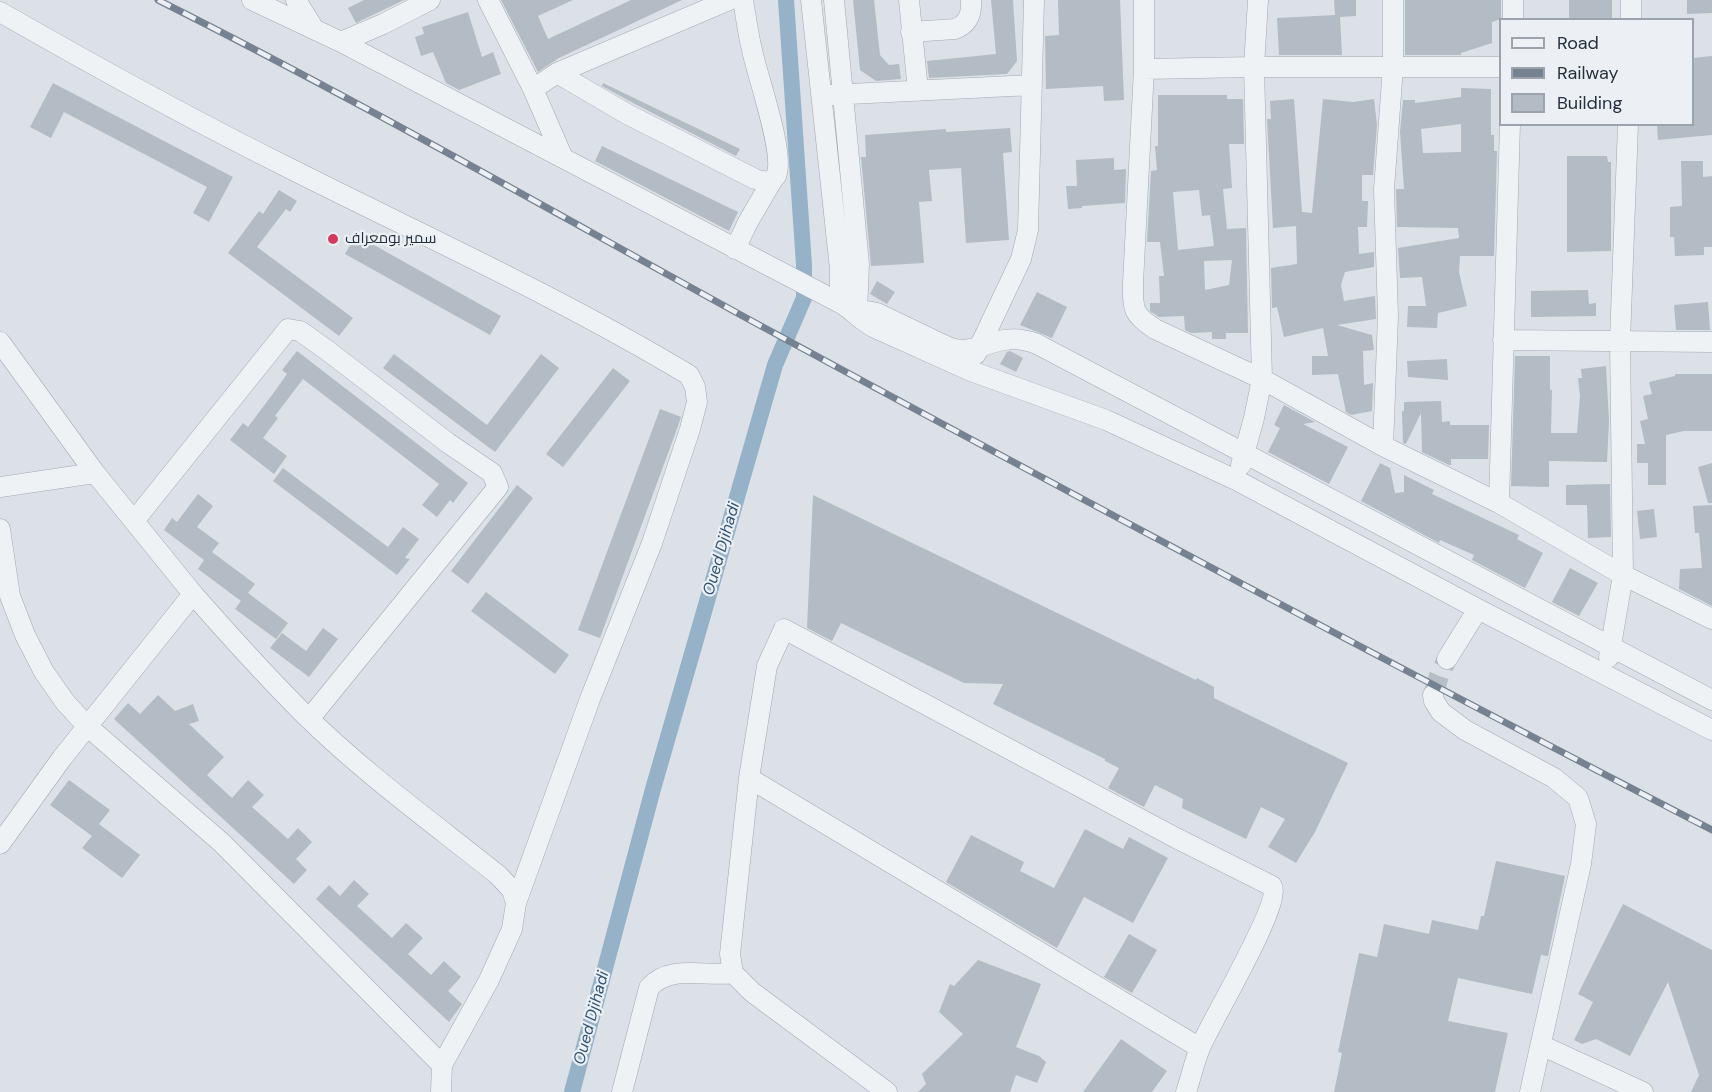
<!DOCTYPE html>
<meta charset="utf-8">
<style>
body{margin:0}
#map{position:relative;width:1712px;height:1092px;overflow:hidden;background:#dce1e7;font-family:"DM Sans",sans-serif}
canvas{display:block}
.legend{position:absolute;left:1499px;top:18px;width:195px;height:108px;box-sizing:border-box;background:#ecf0f5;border:2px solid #9ca3ac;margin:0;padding:8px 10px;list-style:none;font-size:18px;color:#25303e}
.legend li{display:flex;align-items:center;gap:12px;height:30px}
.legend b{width:30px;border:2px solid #9ca3ac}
</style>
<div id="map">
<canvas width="1712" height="1092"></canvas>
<ul class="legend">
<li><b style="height:8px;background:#eff2f5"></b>Road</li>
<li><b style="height:8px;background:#758291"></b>Railway</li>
<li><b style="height:16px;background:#b3bbc4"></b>Building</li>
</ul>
</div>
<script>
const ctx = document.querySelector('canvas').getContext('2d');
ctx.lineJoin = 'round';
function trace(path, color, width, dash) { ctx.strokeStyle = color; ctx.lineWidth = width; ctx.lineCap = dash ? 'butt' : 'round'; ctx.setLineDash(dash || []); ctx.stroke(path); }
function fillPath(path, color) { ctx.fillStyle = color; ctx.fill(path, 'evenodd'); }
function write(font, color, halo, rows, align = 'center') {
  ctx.font = font + ' "DM Sans",Cairo,sans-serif'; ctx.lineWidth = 4.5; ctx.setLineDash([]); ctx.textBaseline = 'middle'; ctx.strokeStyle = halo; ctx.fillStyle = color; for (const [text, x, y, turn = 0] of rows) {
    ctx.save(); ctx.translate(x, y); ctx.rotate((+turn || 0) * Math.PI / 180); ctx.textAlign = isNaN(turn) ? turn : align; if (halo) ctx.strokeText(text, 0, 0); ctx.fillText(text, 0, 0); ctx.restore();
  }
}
const canal = new Path2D(`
 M572,1092L653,789L775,365L804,298V265L786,0`);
const building = new Path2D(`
 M364,0H404L356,23L348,8Z
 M501,0H573L538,16L548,39L631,0H682L559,58L538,72Z
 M853,0H874L880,55L889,65L899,64L901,79L876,81L860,70Z
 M991,0H1013L1017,61L1007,74L929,78L927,61L996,54Z
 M1058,0H1120L1124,100L1104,101L1103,86L1046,89L1045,36L1059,35Z
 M1334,0H1356V16L1340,17L1342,55H1279L1277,18L1335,15Z
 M1405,0H1501V19L1492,22V43L1461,53V55H1405Z
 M1569,0H1612V20H1569Z
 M1687,0H1712V13L1687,14Z
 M468,12L482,57L493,52L501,74L459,90L446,83L433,52L421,56L415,37L424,34L422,27Z
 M1712,56V135L1658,140L1657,124H1692V58Z
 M53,83L233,177L209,222L193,213L207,187L64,112L51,138L30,127Z
 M603,83L740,149L736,156L633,103L602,86Z
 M1461,88L1491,89V135H1494V151H1497L1494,256H1460L1459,272L1467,306L1438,313L1437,328L1407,327L1408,306H1426L1422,277L1400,278L1398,248L1459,238L1458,228L1397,227L1396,189H1404L1400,132L1403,100H1415V103L1461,97ZM1461,124V152L1423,153L1421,129Z
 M1158,95H1227V99H1243L1244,144H1229L1232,188L1223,189L1227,229L1246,228L1248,333H1226V339H1212V332L1191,333L1185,330L1184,316L1159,317L1150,311V303H1160L1159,276H1164L1160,242H1147L1151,171L1157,170L1155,146H1158ZM1199,190L1202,216L1210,215L1214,246L1178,250L1173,192ZM1232,260L1229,285L1205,290L1204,261Z
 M1294,99L1302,212L1312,213L1323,99L1353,102L1374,99L1377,125L1373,175H1362V201H1368L1367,227H1358L1359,254L1374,252V267L1345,272L1341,285L1344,301L1375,296L1376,319L1337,325L1372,335L1374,350L1363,351L1364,385L1373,383V386L1372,411L1351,415L1346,412L1338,374L1312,375V356H1328L1323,328L1284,337L1277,307L1272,308L1271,268L1297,264L1296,226L1273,228L1267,119H1271L1270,101Z
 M1010,128L1012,152L1003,153L1009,240L966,243L961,168L929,170L932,201L919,202L924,263L871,266L861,157H866L865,135L946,129V132Z
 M602,146L738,212L729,231L595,161Z
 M1567,156H1607L1608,162H1611V251L1567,252Z
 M1114,158V170L1126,169L1125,203L1082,206V208L1068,209L1066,186H1077L1076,160Z
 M1681,161H1703V177L1712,176V247H1704V255L1675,256L1674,237H1670V207L1682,206Z
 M279,190L297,201L290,212L286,209L257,247L353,318L339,336L228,253L259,211L263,214Z
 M356,235L501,316L490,335L345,254Z
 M877,281L895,292L887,304L870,294Z
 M1588,290L1589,304L1596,303V316L1531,317V291Z
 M1037,292L1067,307L1052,338L1020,325Z
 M1708,302L1710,330H1676L1674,305Z
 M297,351L468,483L453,503L450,500L437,517L422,505L439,484L303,379L275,416L278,418L263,438L287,456L274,474L230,440L243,423L248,427L275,391L287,374L282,370Z
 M1010,351L1023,358L1016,372L1000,364L1007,352Z
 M394,354L487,425L541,354L559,368L495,452L383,368Z
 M1515,356H1550V390H1552L1551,433H1577L1580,396L1578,378H1582L1581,369L1606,366L1609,421L1607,462L1549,461V487L1511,486Z
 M1447,359L1448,380L1408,377L1407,361Z
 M613,368L630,381L563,467L546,454Z
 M1675,374H1712V431H1684L1666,435V485H1648V463H1637V444H1645L1640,421L1648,419L1643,396L1652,394L1649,382L1675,376Z
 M1441,401L1442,422L1450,421V425H1489L1488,459H1451V465H1449L1422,452L1421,413L1406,444L1403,443L1402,411H1404V402Z
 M1284,405L1315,422L1303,424L1348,447L1329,484L1268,452L1280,428L1274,425Z
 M660,409L681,417L678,426L600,638L578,630Z
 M1380,463L1390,468L1395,493L1404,492V475L1434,490L1432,494L1519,535L1517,539L1543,553L1525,588L1472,560L1474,555L1440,540L1439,543L1361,501Z
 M1712,463V503H1708L1698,467Z
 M283,468L388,547L403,527L419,539L405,558L410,559L397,575L273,481Z
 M1610,484L1611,537L1588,538L1587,505H1566V485Z
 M517,485L533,498L468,584L451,571Z
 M198,494L213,506L197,527L219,543L212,552L255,584L248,593L288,623L276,639L235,609L241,601L198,569L204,560L164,530L172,518L177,522Z
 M813,495L1196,680L1197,678L1214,687V698L1348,763L1315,832L1296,863L1268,847L1285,819L1261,807L1246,839L1182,808L1183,799L1155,785L1144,807L1108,788L1119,768L1105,761V759L993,704L1003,684L964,683L841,623L832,641L807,628Z
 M1712,505V606L1679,589L1680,569L1702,568L1699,533H1695L1693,506Z
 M1654,509L1657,537L1640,539L1637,511Z
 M1570,568L1598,583L1579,616L1552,602Z
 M486,592L569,655L555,674L471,611Z
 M323,628L338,639L309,677L270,648L282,633L306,651Z
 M158,695L175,711L193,704L199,721L189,724L224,757L207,775L232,798L248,780L264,795L252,807L288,839L298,828L312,842L296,859L307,870L294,884L114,719L128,703L140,714Z
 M69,780L110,810L99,824L140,855L122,878L82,848L92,836L50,805Z
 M1085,829L1123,849L1129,837L1168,858L1133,923L1084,897L1057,948L946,882L971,835L1024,862L1020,871L1054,888Z
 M1496,861L1565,876L1548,956L1541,955L1532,994L1458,978L1448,1021L1508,1033L1495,1092H1334L1342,1053L1338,1052L1359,953L1377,957L1384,924L1429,934L1432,920L1478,930L1481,916H1484Z
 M354,880L369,894L357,906L392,938L406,923L423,938L408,954L431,975L444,961L461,977L448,991L462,1004L449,1022L316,899L329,885L340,896Z
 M1623,904L1712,950V1092H1691L1699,1075L1668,982L1630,1056L1596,1039L1582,1044L1574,1040L1593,1002L1578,994Z
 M1129,934L1157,950L1132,993L1104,977Z
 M978,960L1041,984L1016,1047L1039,1056L1046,1062L1037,1083L1016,1075L1010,1092H918L926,1084L922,1074L963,1034L939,1012L950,984L954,986Z
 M1121,1039L1167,1071L1152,1092H1083Z`);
const minorTunnel = new Path2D(`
 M1433,695L1439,676L1447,659`);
const minor = new Path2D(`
 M252,0L341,42L840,303C853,310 862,322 875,328L971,371L1106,420L1236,480L1478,609L1712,730
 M296,0L314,29
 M488,0L533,89L563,158
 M811,0L840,269V303
 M834,0L859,264L857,312
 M909,0L918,91
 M1144,0V69L1133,283C1133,309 1132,314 1155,329L1262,379L1383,446L1499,503L1623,575L1712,619
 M0,12C96,67 192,120 291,169C424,236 561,298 689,375L695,387L697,402L690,429L652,543L590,699L516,903
 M1513,20V0
 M1631,20V0
 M911,32L955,29C968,24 972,14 971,0
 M341,42L383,24L430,0
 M1144,69L1254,67H1500
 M557,73L627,114L755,179C762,181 771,184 776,176C786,156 757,75 752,50C748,34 746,17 743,0
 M533,89L557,73L729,0
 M829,95L1032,85
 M735,249L748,222L773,179
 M857,312L867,311L877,313L948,347C968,355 985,343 1004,340C1016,338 1027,340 1037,344L1712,700
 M1503,340L1712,342
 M0,342L95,473L193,594
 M976,354L1021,259L1028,230L1034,0
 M1383,446L1388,316L1384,189L1393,67V0
 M1241,465L1254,418L1262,379L1254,67L1258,0
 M0,487L95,473
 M1499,503L1510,124
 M134,521L288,329L300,331L328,351L448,443L492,473L498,487L309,719
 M0,529L10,596L25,635L44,672L65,702L87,726L222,843L442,1065
 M1609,657L1623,575L1620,341L1628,124
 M1447,659L1478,609
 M1433,695L1434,701L1441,712L1465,730L1554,778L1578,798L1586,824L1581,864L1530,1092
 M749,778L1200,1048
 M0,844L62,758L193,594C229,635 266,676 305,715C364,773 433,823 498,875L512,890L516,903L512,929L489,980L442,1065L441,1092
 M1541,1045L1643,1092
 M622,1092L649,988C669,964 705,977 733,973
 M887,1092L752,992L733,973L730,954L749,778L767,666L784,629L1176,838L1272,886C1282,904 1210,1023 1200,1048C1194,1062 1191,1078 1186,1092`);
const rail = new Path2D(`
 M158,0C358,100 553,212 750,320C1069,493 1389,663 1712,830`);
const markers = [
 [333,239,6,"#d43a5c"]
];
const poiNames = [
 ["سمير بومعراف",345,239]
];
const waterNames = [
 ["Oued Djihadi",722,549,-74],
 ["Oued Djihadi",592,1018,-75]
];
trace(canal, '#95b2c9', 16);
fillPath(building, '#b3bbc4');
trace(minorTunnel, '#b7bec5', 20, [20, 10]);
trace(minor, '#a1a8b1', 21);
trace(minor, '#eff2f5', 20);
trace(rail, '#758291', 7);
trace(rail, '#ecf0f5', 4.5, [14]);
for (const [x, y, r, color] of markers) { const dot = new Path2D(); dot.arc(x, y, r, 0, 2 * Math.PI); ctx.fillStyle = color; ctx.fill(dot); trace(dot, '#ecf0f5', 2); }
write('15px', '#25303e', '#ecf0f5', poiNames, 'left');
write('italic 16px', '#2e5274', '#ecf0f5', waterNames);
</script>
